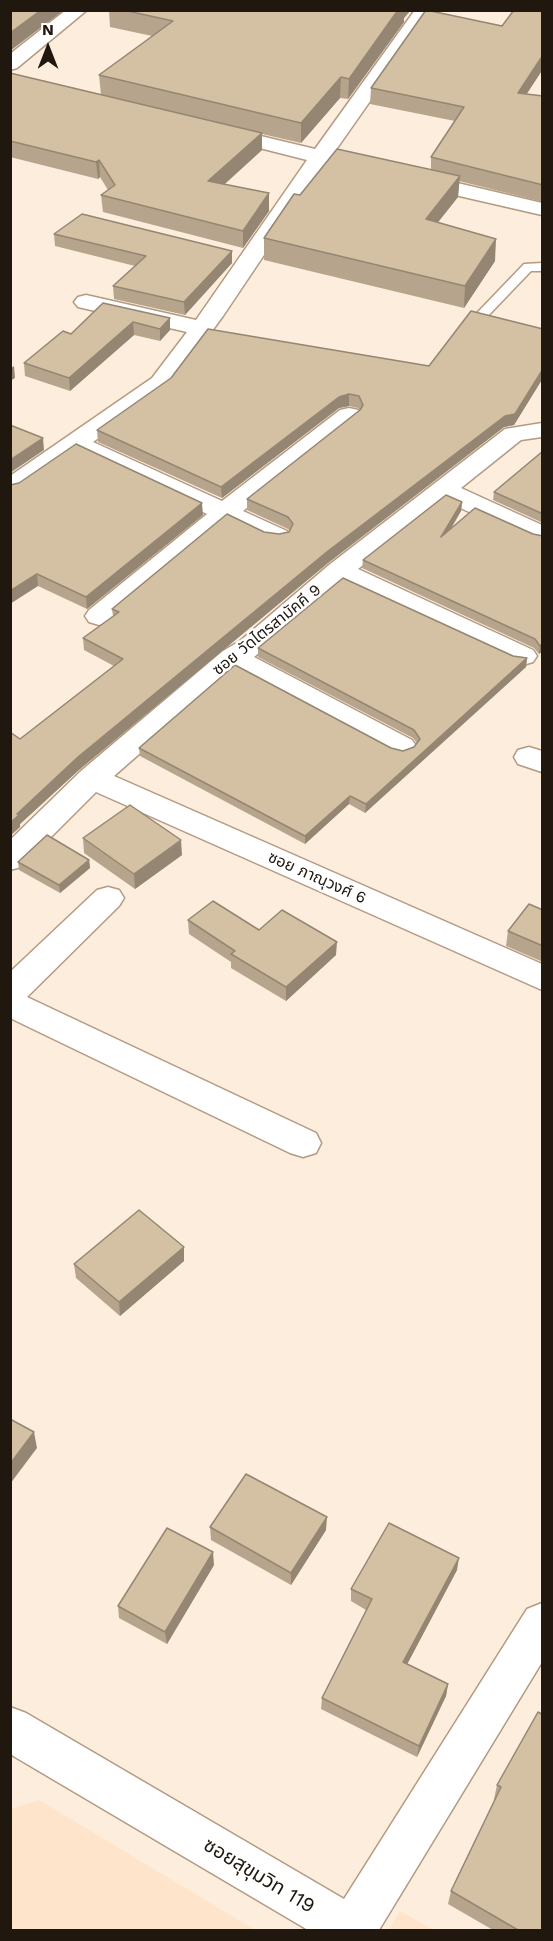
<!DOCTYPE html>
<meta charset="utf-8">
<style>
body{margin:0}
#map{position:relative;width:553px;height:1941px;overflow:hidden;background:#fdeddd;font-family:"Work Sans",sans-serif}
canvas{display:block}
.frame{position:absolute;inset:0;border:12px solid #20170e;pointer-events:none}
.north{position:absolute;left:18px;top:18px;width:60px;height:60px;-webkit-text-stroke:4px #fff;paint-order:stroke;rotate:0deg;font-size:16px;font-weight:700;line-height:24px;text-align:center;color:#20170e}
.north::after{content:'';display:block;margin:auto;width:21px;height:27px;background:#20170e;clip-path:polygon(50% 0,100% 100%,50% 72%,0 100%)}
</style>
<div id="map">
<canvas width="553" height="1941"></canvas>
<div class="frame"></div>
<div class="north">N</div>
</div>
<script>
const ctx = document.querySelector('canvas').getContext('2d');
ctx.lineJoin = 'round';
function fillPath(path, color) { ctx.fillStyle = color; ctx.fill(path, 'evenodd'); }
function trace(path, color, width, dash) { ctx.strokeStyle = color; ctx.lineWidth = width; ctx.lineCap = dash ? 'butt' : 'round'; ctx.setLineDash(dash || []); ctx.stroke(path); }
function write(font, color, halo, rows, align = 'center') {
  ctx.font = font + ' "Work Sans","Noto Sans Thai",sans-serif'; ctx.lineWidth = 5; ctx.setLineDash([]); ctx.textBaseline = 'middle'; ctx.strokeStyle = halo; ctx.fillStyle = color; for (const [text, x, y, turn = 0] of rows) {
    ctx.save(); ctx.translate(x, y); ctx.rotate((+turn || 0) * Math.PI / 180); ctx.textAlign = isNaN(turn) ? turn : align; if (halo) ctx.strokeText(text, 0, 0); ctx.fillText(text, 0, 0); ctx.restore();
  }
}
const built = new Path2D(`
 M39,1800L255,1930H11V1809Z
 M400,1911L434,1930H389Z`);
const lane = new Path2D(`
 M542,263V271H531L485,319H477L475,316L477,313L524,264Z
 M353,1917L362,1921L366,1930H339L343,1921Z`);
const street = new Path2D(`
 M66,10H87L17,68L10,70V54Z
 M415,10H434L333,154L348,158L352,162L348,166L341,168L325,164L223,316L170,388L93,442L222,501L340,410L349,408L358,410L361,415L358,420L243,511L287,531L291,537L287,543C267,548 246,532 227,523L109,622L99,625L89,622L85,616L89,610L207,514L77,453L19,493L10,496V476L152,378L187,332L78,307L74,302L78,297L86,295L196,320L307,160L212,136L209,132L212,128L219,126L315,149Z
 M415,173L542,203V215L407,184L404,179L407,174Z
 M542,423V437L521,440L461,488L542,525V543L533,541L445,501L358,569L533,650L537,656L533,662L523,665L513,662L342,583L254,657L412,740L417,747L412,754L402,757L392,754L235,670L114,776L542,964V990L96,792L21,867L10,870V840L81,771L223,651L240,641L329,565L505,429Z
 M529,747L542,751V772L518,764L514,757L518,750Z
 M108,887L119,890L124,898L119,906L27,997L316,1133L321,1143L316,1153L303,1157L290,1153L10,1018V972L97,890Z
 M542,1603V1662L379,1930H308L10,1754V1707L26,1713L344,1899L527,1609Z`);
const wall = new Path2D(`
 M109,10H411L404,18V22L348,99L340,98L301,143L262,134V150L225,184L269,211L243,248L103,212L101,195L108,190L100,177L98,179L10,157V73L101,95L99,75L152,36L110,27Z
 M543,12V69L526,94L543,96V202L459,181L458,197L438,222L495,261L464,308L264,260V238L300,195L431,170V157L455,121L370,104L371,88L502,26Z
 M54,234L232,263L185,315L114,299L113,286L135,266L55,246Z
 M103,303L170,318V330L160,341L134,335L70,391L25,376L24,363L71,334Z
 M543,329V378L514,425L504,427L328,563L80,769L20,824V827L10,836V732L20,739L114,666L84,650L83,638L113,616L112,609L264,532L279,534L289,532L290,531L288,529L247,510V499L360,410L358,408L349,406L339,408L222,498L98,442L97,430L429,366Z
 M543,451V523L493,500L494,492Z
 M10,485L203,515L87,609L38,586Z
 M462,502L461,511L451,529L543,536V651L539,654L534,648L362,568L363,560Z
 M258,648L513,656L527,658L526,667L365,813L349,804L305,844L140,756L139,748H391L403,751L414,747L417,743L413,738L258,657Z
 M83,838L182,855L135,889L84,853Z
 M89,860L90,868L60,893L19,870L18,862Z
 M543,910V962L506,946L508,931Z
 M188,920L259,930L336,955L286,1001L231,968V962L189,934Z
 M184,1247V1261L120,1316L76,1278L74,1264Z
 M210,1527L326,1530L291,1585L211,1540Z
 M214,1565L167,1644L119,1618L118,1606Z
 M457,1570L407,1664L448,1684L446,1696L417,1757L321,1709L322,1698L366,1610L351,1601V1589Z
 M538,1712L543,1930H493L448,1904L451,1891L495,1800L494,1799L497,1785Z`);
const shadedWall = new Path2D(`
 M41,10H64L10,51V33Z
 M398,10H411L404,18V22L348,99L349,79Z
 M543,55V69L517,109L518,93Z
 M341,77L340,98L301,143V123Z
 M262,133V150L209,198L208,181Z
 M99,160L100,177L98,179L96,162Z
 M460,176L458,197L424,240L426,219Z
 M269,193V211L243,248V231Z
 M496,239L495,261L464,308L465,286Z
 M232,251V263L185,315L184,302Z
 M170,318V330L160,341V329Z
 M133,322L134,335L70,391L69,378Z
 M14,366L15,378L10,381V369Z
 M543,369V378L514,425L504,427L328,563L80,769L20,824V827L10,836V823L17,814L78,757Z
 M349,394V406L339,408L222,498L221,487L339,397Z
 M43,438L44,450L10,473V460Z
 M462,502L461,511L440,546L441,537Z
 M202,503L203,515L87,609L86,597Z
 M37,574L38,586L10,604V591Z
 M543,643V651L539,654L540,646Z
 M527,658L526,667L365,813L366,804Z
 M350,796L349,804L305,844V836Z
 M181,840L182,855L135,889L134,874Z
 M89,860L90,868L60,893L59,885Z
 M337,942L336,955L286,1001V987Z
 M184,1247V1261L120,1316L119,1302Z
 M34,1432L37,1448L10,1484V1464Z
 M327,1517L326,1530L291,1585V1573Z
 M213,1552L214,1565L167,1644L165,1632Z
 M459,1558L457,1570L402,1674L403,1662Z
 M448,1684L446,1696L417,1757L419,1746Z`);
const building = new Path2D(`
 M10,10H41L10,33Z
 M123,10H398L349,79L341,77L301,123L99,75L173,21Z
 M426,10L502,26L514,10H535L543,12V55L518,93L543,96V185L431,157L464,107L371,88Z
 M10,73L262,133L208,181L269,193L243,231L101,195L115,185L99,160L96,162L10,141Z
 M337,149L460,176L426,219L496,239L465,286L264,238L294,194L300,195Z
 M82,214L232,251L184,302L113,286L146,256L54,234Z
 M103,303L170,318L160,329L133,322L69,378L24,363L63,331L71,334Z
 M471,311L543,329V369L515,414L505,416L328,551L78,757L17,814L19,815L10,823V732L20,739L123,659L83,638L119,612L112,609L227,514L264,532L279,534L289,532L293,524L288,517L247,499L360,410L363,405L359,396L349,394L339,397L221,487L97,430L171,378L208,329L429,366Z
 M10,425L43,438L10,460Z
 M76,444L202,503L86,597L37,574L10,591V485L19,483Z
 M543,451V514L494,492Z
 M446,495L462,502L441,537L475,508L533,534L543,536V643L540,646L535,639L363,560Z
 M343,578L513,656L527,658L366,804L350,796L305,836L139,748L235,665L391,748L403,751L414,747L420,739L414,730L258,648Z
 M130,805L181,840L134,874L83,838Z
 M47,835L89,860L59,885L18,862Z
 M213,901L259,930L282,910L337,942L286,987L231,954L235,951L188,920Z
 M529,904L543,910V946L508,931Z
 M139,1210L184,1247L119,1302L74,1264Z
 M10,1419L34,1432L10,1464Z
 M246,1474L327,1517L291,1573L210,1527Z
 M389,1523L459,1558L403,1662L448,1684L419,1746L322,1698L372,1599L351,1589Z
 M167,1528L213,1552L165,1632L118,1606Z
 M538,1712L543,1715V1930H518L451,1891L501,1787L497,1785Z`);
const streetNames = [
 ["ซอย วัดไตรสามัคคี 9",267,630,-39],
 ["ซอย ภาณุวงศ์ 6",317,878,24]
];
const nearStreetnames = [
 ["ซอยสุขุมวิท 119",259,1876,31]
];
fillPath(built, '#fee4ca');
trace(lane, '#b39a81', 3);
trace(street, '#b39a81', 3);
fillPath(lane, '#fff');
fillPath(street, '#fff');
fillPath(wall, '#b6a58c');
fillPath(shadedWall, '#948672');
fillPath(building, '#d4c0a3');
trace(building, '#948672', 1.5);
write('16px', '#20170e', '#fff', streetNames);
write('20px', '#20170e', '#fff', nearStreetnames);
</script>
